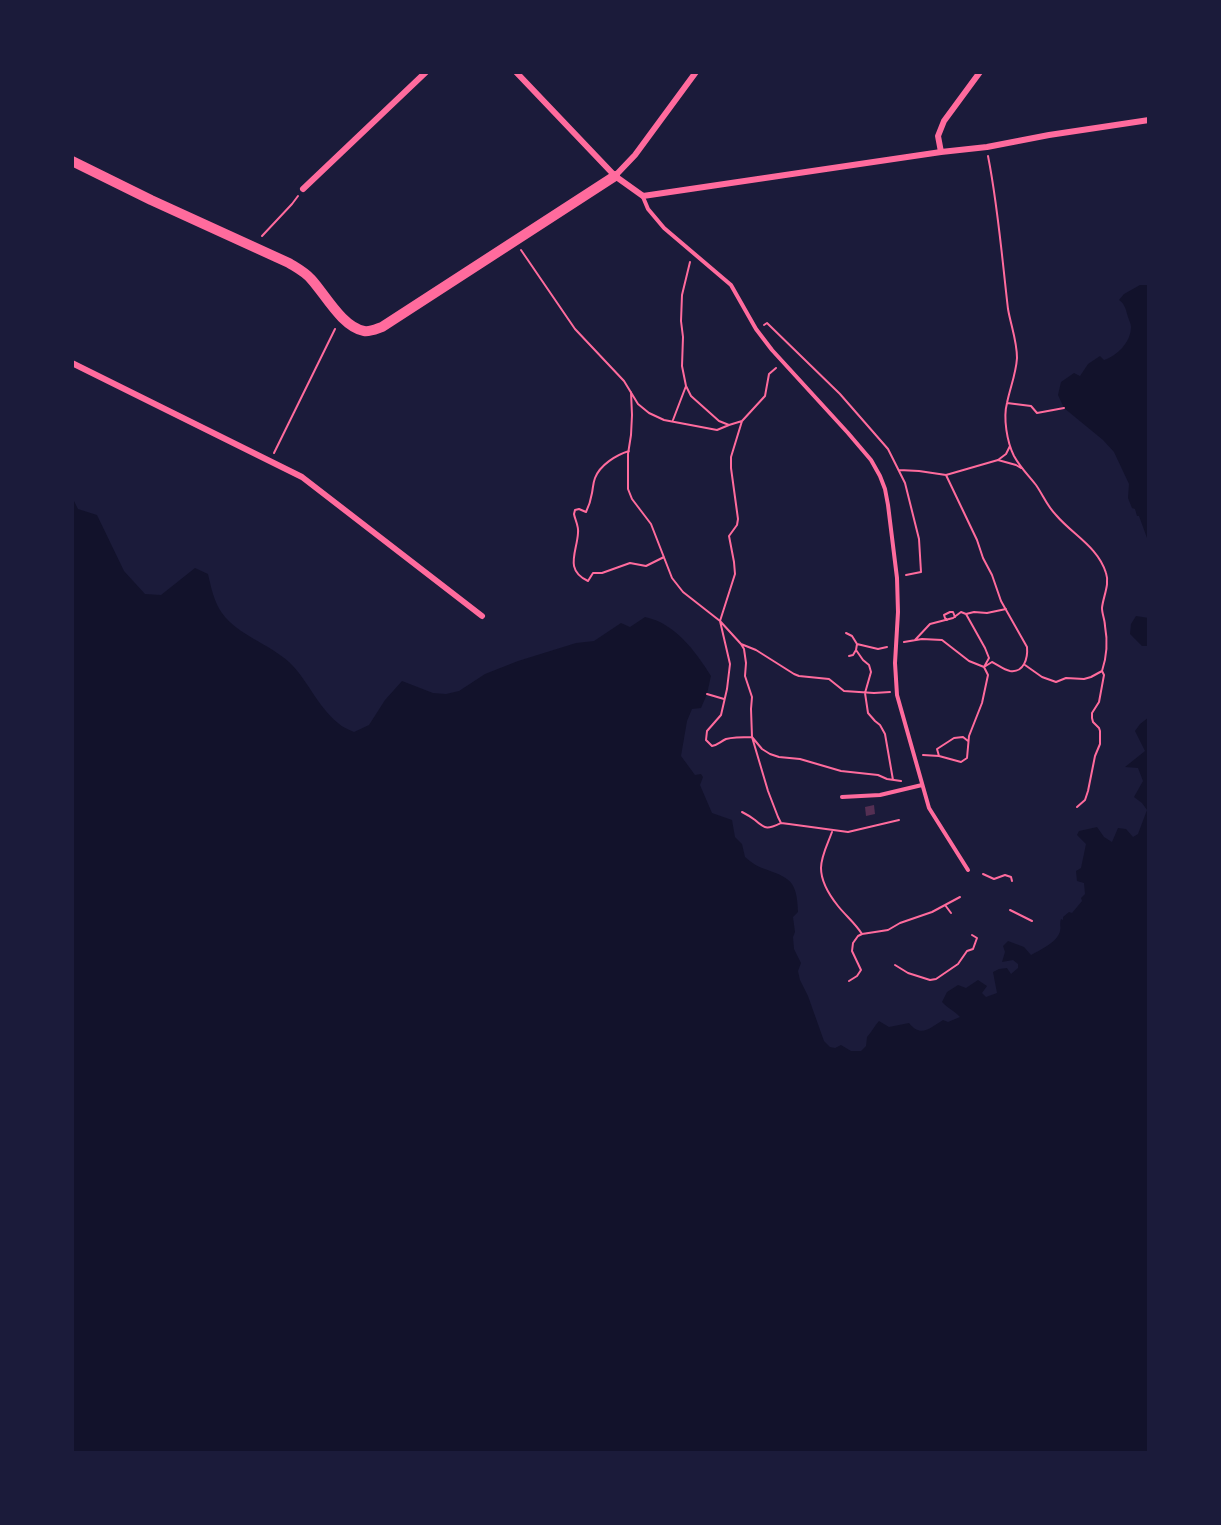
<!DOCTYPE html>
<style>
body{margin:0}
#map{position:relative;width:1221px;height:1525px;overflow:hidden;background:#1b1b3a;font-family:Manrope,sans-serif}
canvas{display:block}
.frame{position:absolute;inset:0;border:74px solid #1b1b3a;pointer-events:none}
</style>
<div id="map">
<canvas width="1221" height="1525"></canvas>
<div class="frame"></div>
</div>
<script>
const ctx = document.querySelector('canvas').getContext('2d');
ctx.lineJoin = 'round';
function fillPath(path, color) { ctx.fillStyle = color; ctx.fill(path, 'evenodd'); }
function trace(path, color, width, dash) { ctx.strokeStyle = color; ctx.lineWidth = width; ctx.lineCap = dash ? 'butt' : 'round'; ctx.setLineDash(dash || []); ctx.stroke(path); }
const water = new Path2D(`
 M1140,285H1149V556L1147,538L1139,516H1137L1135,509L1132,508L1128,498L1129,484L1114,452L1103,440L1064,408L1058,395L1061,382L1074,373L1080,376L1088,364L1100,356L1104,360C1117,356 1131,342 1131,327C1131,324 1129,320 1128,317C1126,310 1125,304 1119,300L1124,294Z
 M72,493V497L78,509L97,515L124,571L145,594L161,595L195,568L208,574C211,587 214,602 222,613C239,636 268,643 289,662C308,680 317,706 338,723C342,727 348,729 354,732L369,725L385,700L402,681L433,693L446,694L459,691L485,674L518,661L576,643L594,641L621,623L630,627L645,617C675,623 696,652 711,676L707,694L701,708L692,709L687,721L681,756L695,775L701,774L703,777L700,785L712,813L732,820L735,837L742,844L745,857C750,861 756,866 762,868C790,878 797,880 798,912L793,917L795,932L793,937L794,949L801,963L798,971L800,980L808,996L824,1041L830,1047L835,1048L841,1045L851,1051H861L866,1046L867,1037C872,1032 874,1026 879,1021L889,1027L909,1023C921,1038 930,1028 943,1020L948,1022L960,1017C955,1011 947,1008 942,1002L947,992L958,985L966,988L978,980L987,986L982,993L986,997L997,993L993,972L999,969L1007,968L1011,974L1018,968V964L1013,960L1002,962L1005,952L1003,946L1008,941L1024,947L1031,955C1040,950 1055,943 1059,934C1062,928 1059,925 1061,919L1063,920V917L1069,912L1072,913L1082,901L1081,898L1085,894L1084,883L1077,881L1076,871L1081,868L1086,844L1077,835L1079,831L1097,827L1104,837L1112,842L1118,828L1126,829L1133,837L1138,834L1147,810L1142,803L1134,797L1143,781L1138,768L1125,767L1145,751L1135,731L1140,724L1149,717V1453H72Z
 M1136,616L1149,618V646H1142L1130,634L1131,624Z`);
const building = new Path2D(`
 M874,805L875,814L866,816L865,807Z`);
const path = new Path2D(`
 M988,156C998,206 1002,258 1008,309C1011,326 1017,341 1017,358C1016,374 1010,388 1007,403C1003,418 1007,442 1014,456C1020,467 1028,475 1036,485C1043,495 1047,506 1056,515C1073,535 1098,547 1106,573C1110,584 1103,597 1102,608C1102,614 1105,620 1105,626C1108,642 1107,656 1102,671L1104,675L1099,702L1092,713V718L1093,722L1099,728L1100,731V744L1095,756L1088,791L1085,800L1077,807
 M262,236L292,204L298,196
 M521,250L575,329L624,381L638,404L649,413L664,420L717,430L729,425
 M690,262L682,295L681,321L683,337L682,366L686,386L691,396L719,421L729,425L742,421L765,396L769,374L776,368
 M764,325L767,323L840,394L888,449L905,483L919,539L921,572L906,575
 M631,392L632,415L631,435L628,454V489L632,499L651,524L672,578L683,592L720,621L741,644L744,649L746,663L745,676L752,697L751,709L752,737L768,791L778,817L781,823L789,824L848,832L899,820
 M1007,403L1031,406L1037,413L1064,408
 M673,420L686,386
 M742,421L731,457V468L738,519L737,525L729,536L734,562L735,574L720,621L730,664L727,689L721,715L707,731L706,740L712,746C718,745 720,742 726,739C734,737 744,737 752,737L762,749L770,754L779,757L800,759L841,771L878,775L887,779L901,781
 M629,451C616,455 600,465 595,478C593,483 593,488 592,493C591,499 589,506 586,512L579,509L575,510L574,514C575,520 579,526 578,533C577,552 564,570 588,581L593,573H602L630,563L646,566L664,557
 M274,453L335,329
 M998,460L1016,465L1021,468
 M899,470L919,471L946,475L998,460L1006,454L1010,446
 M947,620L945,618L944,615L950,612H953L955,617
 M846,633L852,636L857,644L856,650L853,655L849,656
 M915,640L930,624L953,618L961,612L966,614L974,612L987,613L1006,609
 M904,642L922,639L942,640L969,661L984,667L992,662C998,665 1004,670 1010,671C1024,673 1028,658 1027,647L1001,601L992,575L983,558L977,540L946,475
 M741,644L756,650L794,674L799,676L829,679L844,691L874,693L890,692
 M857,644L878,649L887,647
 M856,650L863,660L869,665L871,672L865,693L868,713L875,721L880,725L885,734L893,780
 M1025,665L1042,677L1056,682L1066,678L1084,679L1091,677L1102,671
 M707,694L724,699
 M923,755L939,756L961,762L967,758L969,736L982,703L988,675L984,667L989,658L985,648L966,614
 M939,756L937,749L954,738L963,737L968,741
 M742,812C746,814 751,817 755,820C766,830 768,829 781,823
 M832,832C828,843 821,856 821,868C821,881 830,896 838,906C846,916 855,923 862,934
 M983,874L994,879L1005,875L1011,877L1012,881
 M945,905L951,913
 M1010,910L1032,921
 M895,965L908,973L930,980L936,979L958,964L967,951L973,949L977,938L972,935
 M849,981L857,976L861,970L852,951L853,943L858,936L862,934L888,930L900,923L932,912L960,897`);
const service = new Path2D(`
 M643,197L648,209L664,228L731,285L756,329L772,350L848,433L871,460L880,476L885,489L888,505L897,578L898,612L895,663L897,695L929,808L968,870
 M842,797L880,795L922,785`);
const minor = new Path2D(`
 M516,72L615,176L643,196L941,152L987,147L1049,135L1149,120
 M941,152L938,136L944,121L980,72
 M615,176L635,155L696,72
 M303,189L426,72
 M72,363L302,477L482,616`);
const tertiary = new Path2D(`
 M72,161L151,200L289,263C297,268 305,272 311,279C325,294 342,327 364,331C370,332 376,329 382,327L615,176`);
fillPath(water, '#12122b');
fillPath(building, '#542f53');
trace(path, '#ff6b9d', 2);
trace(service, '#ff6b9d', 4);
trace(minor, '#ff6b9d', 6);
trace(tertiary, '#ff6b9d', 10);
</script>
